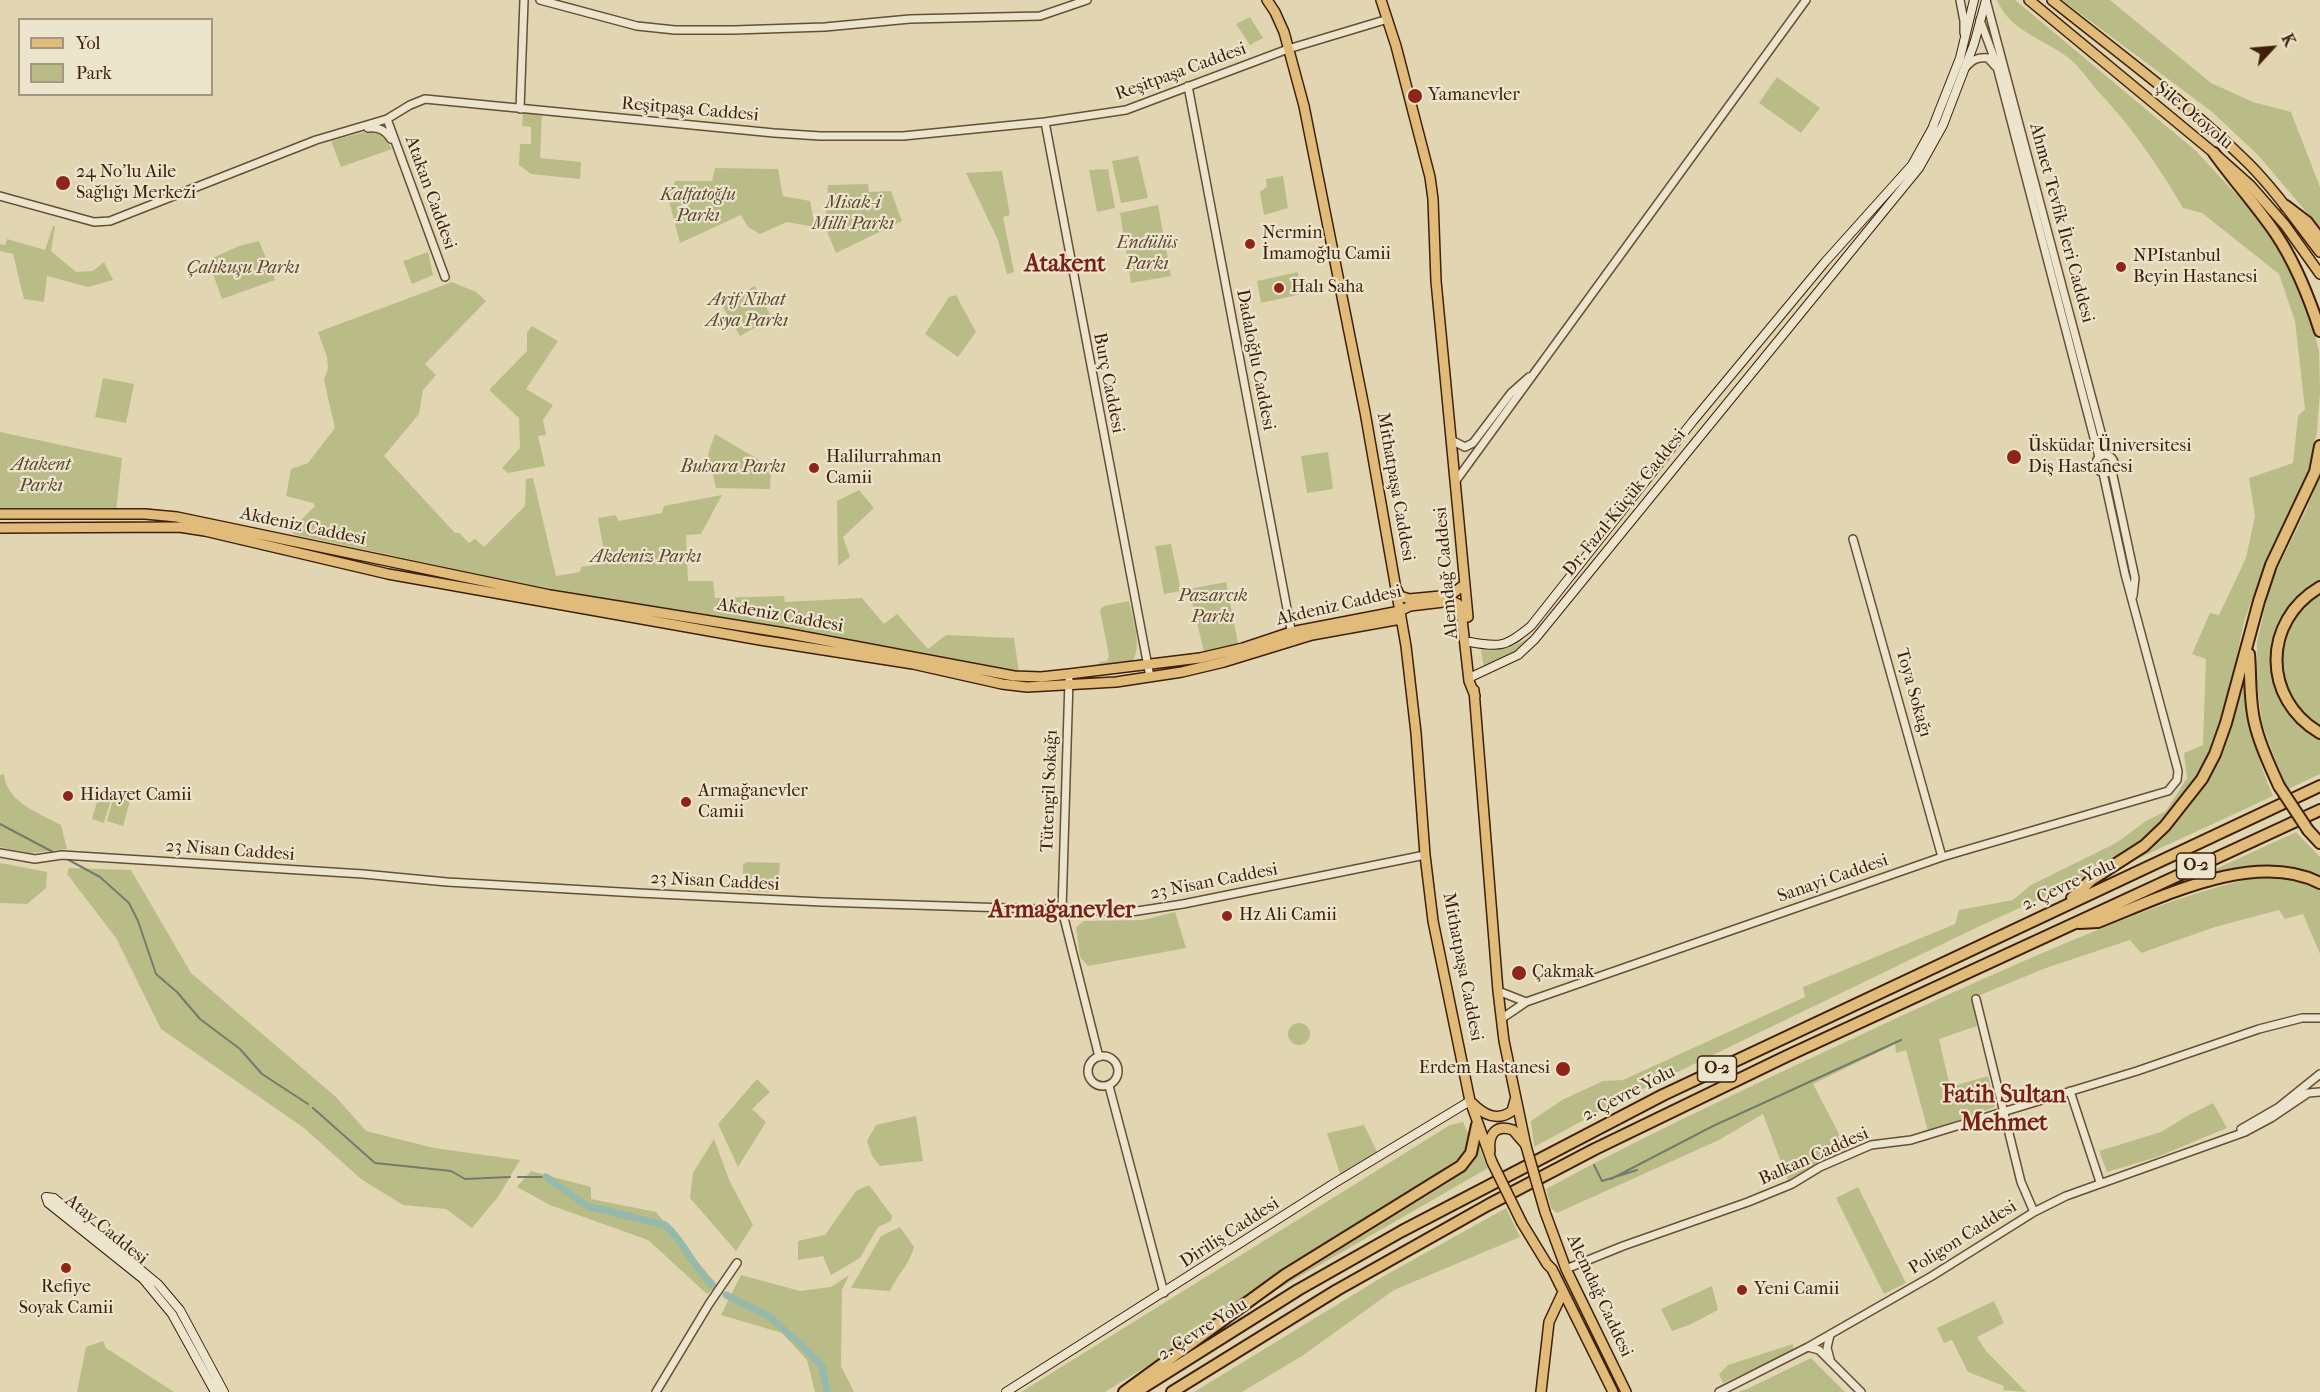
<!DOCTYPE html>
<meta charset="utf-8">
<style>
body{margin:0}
#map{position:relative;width:2320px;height:1392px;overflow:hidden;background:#e2d6b2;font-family:"IM FELL French Canon",serif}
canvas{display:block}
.legend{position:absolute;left:18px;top:18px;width:195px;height:78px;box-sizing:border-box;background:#ece4cd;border:2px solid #a7967f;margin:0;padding:8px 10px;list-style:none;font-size:18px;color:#3f200b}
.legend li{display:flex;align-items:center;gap:12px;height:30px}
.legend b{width:30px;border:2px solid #a7967f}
.north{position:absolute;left:2242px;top:18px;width:60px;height:60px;-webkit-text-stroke:4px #ece4cd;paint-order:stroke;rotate:64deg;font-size:16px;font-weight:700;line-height:24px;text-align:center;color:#3f200b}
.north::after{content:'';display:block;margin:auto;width:21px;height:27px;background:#3f200b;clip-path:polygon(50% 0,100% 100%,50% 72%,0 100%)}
</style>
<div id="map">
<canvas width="2320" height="1392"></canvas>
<ul class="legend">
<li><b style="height:8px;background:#e1bb79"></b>Yol</li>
<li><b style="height:16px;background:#babc88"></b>Park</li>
</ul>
<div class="north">K</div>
</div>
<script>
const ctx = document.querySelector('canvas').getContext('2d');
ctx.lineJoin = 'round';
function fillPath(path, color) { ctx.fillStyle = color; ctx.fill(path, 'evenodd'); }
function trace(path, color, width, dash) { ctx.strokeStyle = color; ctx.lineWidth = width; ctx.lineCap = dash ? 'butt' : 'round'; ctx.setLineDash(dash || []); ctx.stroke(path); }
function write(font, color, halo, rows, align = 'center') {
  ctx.font = font + ' "IM FELL French Canon",serif'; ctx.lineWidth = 4.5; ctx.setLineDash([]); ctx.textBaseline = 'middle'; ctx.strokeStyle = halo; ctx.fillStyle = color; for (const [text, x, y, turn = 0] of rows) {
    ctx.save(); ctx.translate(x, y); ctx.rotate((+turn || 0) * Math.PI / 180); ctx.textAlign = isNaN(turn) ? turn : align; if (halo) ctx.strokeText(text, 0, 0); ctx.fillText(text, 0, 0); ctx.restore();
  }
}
const green = new Path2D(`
 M1997,0H2015L2196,151L2247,206L2288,261L2306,300L2319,351L2320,392L2317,431L2309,471L2260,576L2244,622L2224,717L2212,751L2193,784L2164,822L2141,843L2114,862L2071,885L1982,925L1632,1094L1534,1147L1531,1121L1562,1100L1603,1081L1623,1080L1805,997L1803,987L1955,924L1959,910L2013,900L2031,885L2116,843L2146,821L2166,811L2187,778L2184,753L2203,745L2206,659L2192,654L2210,613L2219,615L2246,558L2255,516L2249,478L2293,463L2298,416L2305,409L2295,321L2279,274L2202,213L2183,208C2158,165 2131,126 2097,90C2089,80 2080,68 2070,59C2045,39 2010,32 1997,0Z
 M2062,0H2110L2211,83L2253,102L2291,112L2320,187V228L2258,155L2211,111Z
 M1250,17L1263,38L1250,45L1236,24Z
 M1777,77L1820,108L1801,133L1759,103Z
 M523,113H542L540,158L581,162L580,179L531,174L519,165L520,144H531V127L522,126Z
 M372,130L382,133L392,149L341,167L331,141Z
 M1138,156L1148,198L1121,203L1112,161Z
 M715,168L778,169L783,196L810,201L815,227L787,222L760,234L748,227L741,215L680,243L669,201L675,181H712Z
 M1108,169L1115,208L1097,212L1089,170Z
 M1002,171L1010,215L1003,217L1014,272L1007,274L998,240L966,173Z
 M1283,176L1288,208L1264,215L1260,192L1267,187L1266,179Z
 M868,184L869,192L891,191L902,221L836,253L825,227L828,185Z
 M1158,205L1171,276L1131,283L1120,213Z
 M53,226H55L51,251L76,272L93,271L104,262L113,280L88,287L47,276L44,302L24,299L13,254L0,251V244L5,245L7,239L45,250Z
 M259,241L275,280L222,299L208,260L239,246Z
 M428,252L433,275L412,284L403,261Z
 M1298,272L1302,294L1261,303L1257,281Z
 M452,282L476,292L486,301L425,364L436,375L423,390L419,414L384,456L455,533H459L469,543L475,539L484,547L525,506L526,479L533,478L556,576L580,572L581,567L606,563L598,518L615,515L619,521L662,513L664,506L722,495L701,534L686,535L688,581H713L715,598L784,596L785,602L862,598L884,624L897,614L928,649L946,635L1014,638L1019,672L1012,674L776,628L577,595L296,535L290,531L315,506L313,503L286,496L291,469L308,463L335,428L324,380L328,368L327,357L318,332Z
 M755,286L772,318L740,336L721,304Z
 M956,295L976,332L958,357L925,334L949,297Z
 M532,326L558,341L526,389L553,405L543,420L546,435L538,436L545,466L508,473L502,468L520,448L519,418L489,390L527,351V332Z
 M103,378L134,384L126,423L95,417Z
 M0,432L122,458L116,512L0,511Z
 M715,434L771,467L770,489L716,488L708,454Z
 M1328,452L1333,489L1307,493L1301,456Z
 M2320,474V583C2305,589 2287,606 2279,620C2269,638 2271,679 2281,697C2286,708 2310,728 2320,737V774L2288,789L2276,762L2262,723L2256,676L2257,642L2271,582L2307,508Z
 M859,490L874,508L843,537L850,557L838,566L837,501Z
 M1171,544L1181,591L1164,594L1155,546Z
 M1226,582L1238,643L1235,647L1207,654L1204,652L1189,589Z
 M2320,593V726C2266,702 2273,620 2320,593Z
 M1129,601C1133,620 1143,645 1132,663L1100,669L1099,662L1107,661L1109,656L1100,610L1104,606Z
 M1537,632L1523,647L1484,668L1481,650C1504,652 1519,645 1537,632Z
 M2244,683C2248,723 2257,759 2273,796L2124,865L2159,839L2207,781L2223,752Z
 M4,774C6,802 39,813 61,825L67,849L29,853L0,847V775Z
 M100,792L112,796L104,823L92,819Z
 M114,796L130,801L123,826L107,821Z
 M2296,832L2320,857V878C2267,856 2233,868 2181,885Z
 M746,862L780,863L778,892L747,891L743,887V865Z
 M0,863L47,872L46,888L27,904L0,903Z
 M69,868L131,870L191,973L336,1097L366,1131L434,1148L520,1160L498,1197L472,1228L446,1209L403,1205L361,1179L304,1128L161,1029L116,938L67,874Z
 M2259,877H2293L2320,888V954L2303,914L2285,919L2279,910L2215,927L2141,953L2130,940L2046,968L1973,998L1977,1026L1939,1039L1950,1087L1988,1076L1995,1107L1928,1131L1906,1050L1896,1053L1895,1044L1813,1084L1848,1151L1788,1181L1763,1114L1719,1140L1557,1213L1551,1208L1546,1189C1662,1126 1782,1072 1901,1016C1967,986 2033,956 2100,929C2152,908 2204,888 2259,877Z
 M1175,912L1186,948L1088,966L1080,957L1076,927L1084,921L1143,920Z
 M1288 1034a11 11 0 1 1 22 0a11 11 0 1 1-22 0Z
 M757,1079L770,1092L752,1109L766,1122L738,1167L718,1124Z
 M2213,1103L2227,1128L2157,1157L2107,1172L2099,1151L2161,1132L2189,1115Z
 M916,1116L923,1161L880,1166L872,1156L867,1141L876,1125Z
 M1463,1122L1471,1139L1461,1157L1384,1210L1253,1291L1252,1290L1178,1347L1105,1392H1021L1450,1125Z
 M1364,1125L1379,1156L1341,1177L1327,1133Z
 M714,1139L730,1182L753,1225L736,1251L690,1198L693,1173Z
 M1478,1145L1488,1168L1252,1304L1451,1181L1466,1170Z
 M531,1171L591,1187V1199L656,1212L718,1286L707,1294L648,1240L550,1205L517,1187Z
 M869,1185L892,1216L891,1221L878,1227L860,1258L831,1275L823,1256L798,1260V1241L825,1235L856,1191Z
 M1858,1187L1906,1283L1884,1294L1836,1198Z
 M1506,1208L1520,1237L1394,1290L1302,1356L1242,1392H1194L1384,1276Z
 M900,1227L914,1247C910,1264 897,1275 890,1291L851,1288L881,1236Z
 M741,1275L800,1291L831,1287L849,1275L842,1290L841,1366L854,1392H815L807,1360L782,1333L721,1315Z
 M1712,1286L1718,1310L1689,1325L1672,1331L1661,1309Z
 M1994,1301L2004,1323L1977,1337L1986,1351L2026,1392L2003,1390L2004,1386L1968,1372L1952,1340L1944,1343L1937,1328Z
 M103,1341L106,1348L174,1392H77L86,1347Z
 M1793,1344V1352L1723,1383L1719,1374L1728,1365Z
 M1811,1358L1845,1392H1738L1747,1389Z`);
const stream = new Path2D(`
 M0,824L53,852
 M67,859L100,877L129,903L138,921L156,974L177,992L200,1019L240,1049L262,1074L308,1104
 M313,1108L375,1163L451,1171L465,1179L510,1177
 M1594,1165L1602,1181L1637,1170
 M518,1177H546
 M1611,1179L1713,1126L1901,1040`);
const canal = new Path2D(`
 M546,1177L587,1206L665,1225C684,1241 693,1267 712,1285
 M726,1295L769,1316L800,1344L822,1366L827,1392`);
const tertiary = new Path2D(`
 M540,0L637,26L675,30H734L825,27L910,19L1040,16L1087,0
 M1960,0L1964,21V33
 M1986,0L2107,455
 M1980,20L1996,63L2099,457
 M1966,67C1973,59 1978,57 1988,58L1995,66
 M1188,86L1292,635
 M520,109L524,0
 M387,119L445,277
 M1045,122L1150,677
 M368,128C379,127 385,130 391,139
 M0,196L94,222L110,221L316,140L387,119L410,105L425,99L774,133L820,136H903L1045,122L1126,110L1288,49L1388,19
 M1451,440L1465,447L1473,443L1511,393L1529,377
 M2096 464a9 9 0 1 1 18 0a9 9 0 1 1-18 0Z
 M2112,471L2135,578L2133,596
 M1455,482L1806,0
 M1853,539L1942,857
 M1069,680L1062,910L1099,1057
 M0,853L35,859L62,855L363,874L447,882L638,893L822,902L1131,912L1183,904L1425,855
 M1498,991L1526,1002
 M1976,999L2021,1182L2034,1212
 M1501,1019L1526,1002L1942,857L2168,791L2177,780L2178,771L2125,574L2103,473
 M1088 1071a15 15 0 1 1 30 0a15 15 0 1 1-30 0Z
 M1109,1086L1164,1293
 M2070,1091L2100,1182
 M2241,1129L2279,1107L2320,1074
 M1566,1269L1623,1246L1748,1202L1792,1184L1820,1167L1871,1145L1911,1140L2137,1071L2259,1029L2302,1018H2320
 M1830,1335L1827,1348L1830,1359
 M1808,1347L1819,1350L1861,1392
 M656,1392L709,1304L737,1263
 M1719,1392L1808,1347L1932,1276L2034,1212L2066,1196L2245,1132L2271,1118L2308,1093L2320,1092`);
const secondary = new Path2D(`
 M1470,642C1501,648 1507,646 1531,626L1693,421L1825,262L1912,165L1932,129L1960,58L1974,0
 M1473,676L1518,655L1535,639L1919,168L1943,125L1974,44L1986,0
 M46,1197L54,1198L158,1284L180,1310L224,1392
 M46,1197L48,1203L143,1279L172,1314L215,1392
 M1006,1392L1333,1184L1470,1101`);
const primary = new Path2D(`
 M1267,0L1275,12L1284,32L1304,106L1365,412L1406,646L1416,733L1425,855L1433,921L1470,1101L1492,1162
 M1381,0L1396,46L1430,177L1433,199L1436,281L1468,617
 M0,514H145L177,517L550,595L785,633L1014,676L1041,677L1069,674L1200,658L1243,648L1291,632L1400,611L1410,606L1452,601L1458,604L1461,610L1469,681L1475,696
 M0,528L179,527L205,531L388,574L760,640L913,664L1002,684L1027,687L1116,682L1182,672L1224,662L1312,635L1401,619
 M1397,590L1400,596L1409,599L1451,595L1465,584
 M1474,690L1498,991L1504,1041L1526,1146
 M1472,1103C1484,1115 1497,1122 1512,1111L1515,1100
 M1490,1151C1488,1134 1496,1124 1513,1130L1526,1145
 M1545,1212L1566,1269L1626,1392
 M1522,1223L1547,1264L1552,1269L1613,1392
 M1541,1392L1549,1322L1563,1292`);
const trunk = new Path2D(`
 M2029,0L2214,153L2250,185L2285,225L2320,274
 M2052,0C2118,53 2188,104 2248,163C2275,190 2297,222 2320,252`);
const motorway = new Path2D(`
 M2214,153C2234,181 2257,206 2276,234C2296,264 2309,297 2320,331
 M2286,206L2307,222L2320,239
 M2320,587C2262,621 2262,699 2320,733
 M2249,654C2251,677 2249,701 2255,724C2260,746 2270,766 2279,786
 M2308,830L2320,843
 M2072,898L2091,880L2144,846L2165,826L2202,779L2215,754L2226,723L2259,601L2271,565L2315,472L2320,446
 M2079,923L2098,922C2160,898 2255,849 2320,883
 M1124,1392L1285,1275L1461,1166L1471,1153L1477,1125
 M1136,1392L1298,1290L1402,1231L1663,1095L2320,786
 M1172,1392L1337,1290L1488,1205L1595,1149L1787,1056L2320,810`);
const primaryBridge = new Path2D(`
 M1526,1146L1545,1212
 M1492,1162L1522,1223`);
const motorwayBridge = new Path2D(`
 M2279,786L2308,830`);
const markers = [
 [1415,96,8,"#8f2418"],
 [63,183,8,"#8f2418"],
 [1250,244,6,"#8f2418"],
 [2121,267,6,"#8f2418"],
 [1279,288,6,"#8f2418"],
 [2014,457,8,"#8f2418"],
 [814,468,6,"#8f2418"],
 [68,796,6,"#8f2418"],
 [686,802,6,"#8f2418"],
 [1227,916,6,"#8f2418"],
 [1519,973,8,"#8f2418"],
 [1563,1069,8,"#8f2418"],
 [66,1268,6,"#8f2418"],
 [1742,1290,6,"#8f2418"]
];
const shields = [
 [2196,866,39],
 [1717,1069,39]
];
const shieldNames = [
 ["O-2",2196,866],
 ["O-2",1717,1069]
];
const streetNames = [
 ["Reşitpaşa Caddesi",1181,72,-20],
 ["Reşitpaşa Caddesi",690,110,5],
 ["Şile Otoyolu",2194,116,40],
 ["Atakan Caddesi",430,193,70],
 ["Ahmet Tevfik İleri Caddesi",2061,223,75],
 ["Dadaloğlu Caddesi",1255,360,79],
 ["Burç Caddesi",1108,383,79],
 ["Mithatpaşa Caddesi",1395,487,80],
 ["Dr. Fazıl Küçük Caddesi",1625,503,-51],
 ["Akdeniz Caddesi",303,527,12],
 ["Alemdağ Caddesi",1447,573,-95],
 ["Akdeniz Caddesi",1339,606,-13],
 ["Akdeniz Caddesi",780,616,10],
 ["Toya Sokağı",1913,693,74],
 ["Tütengil Sokağı",1050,791,-88],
 ["23 Nisan Caddesi",230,851,4],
 ["Sanayi Caddesi",1833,879,-19],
 ["23 Nisan Caddesi",715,882,3],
 ["23 Nisan Caddesi",1214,882,-11],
 ["2. Çevre Yolu",2069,885,-25],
 ["Mithatpaşa Caddesi",1462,967,79],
 ["2. Çevre Yolu",1629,1094,-27],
 ["Balkan Caddesi",1814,1157,-24],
 ["Atay Caddesi",106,1230,39],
 ["Diriliş Caddesi",1230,1233,-33],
 ["Poligon Caddesi",1963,1238,-32],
 ["Alemdağ Caddesi",1599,1296,65],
 ["2. Çevre Yolu",1203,1330,-32]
];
const poiNames = [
 ["Yamanevler",1428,96],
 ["24 No'lu Aile",76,173],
 ["Sağlığı Merkezi",76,194],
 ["Nermin",1262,234],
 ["İmamoğlu Camii",1262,255],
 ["NPIstanbul",2133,257],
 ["Beyin Hastanesi",2133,278],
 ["Halı Saha",1291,288],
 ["Üsküdar Üniversitesi",2028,447],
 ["Diş Hastanesi",2028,468],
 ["Halilurrahman",826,458],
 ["Camii",826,479],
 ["Armağanevler",698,792],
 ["Camii",698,813],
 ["Hidayet Camii",80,796],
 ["Hz Ali Camii",1239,916],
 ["Çakmak",1532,973],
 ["Erdem Hastanesi",1550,1069,"right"],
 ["Refiye",66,1288,"center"],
 ["Soyak Camii",66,1309,"center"],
 ["Yeni Camii",1754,1290]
];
const parkNames = [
 ["Kalfatoğlu",698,196],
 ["Parkı",698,217],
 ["Misak-i",853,204],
 ["Milli Parkı",853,225],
 ["Endülüs",1147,244],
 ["Parkı",1147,265],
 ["Çalıkuşu Parkı",243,269],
 ["Arif Nihat",747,301],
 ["Asya Parkı",747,322],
 ["Atakent",41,466],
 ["Parkı",41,487],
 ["Buhara Parkı",733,468],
 ["Akdeniz Parkı",646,558],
 ["Pazarcık",1213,597],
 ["Parkı",1213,618]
];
const districtNames = [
 ["Atakent",1065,265],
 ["Armağanevler",1062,911],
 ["Fatih Sultan",2004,1096],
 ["Mehmet",2004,1124]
];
fillPath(green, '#babc88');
trace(stream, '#737c6b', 2);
trace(canal, '#95b9ab', 7);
trace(tertiary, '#684e35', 10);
trace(secondary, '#3f200b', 10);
trace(primary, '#3f200b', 12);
trace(trunk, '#3f200b', 12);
trace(motorway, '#3f200b', 14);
trace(tertiary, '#ece4cd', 7);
trace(secondary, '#ece4cd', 8);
trace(primary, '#e1bb79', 9);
trace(trunk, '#e1bb79', 9);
trace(motorway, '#e1bb79', 10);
trace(primaryBridge, '#3f200b', 12, []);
trace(motorwayBridge, '#3f200b', 14, []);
trace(primaryBridge, '#e1bb79', 9);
trace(motorwayBridge, '#e1bb79', 10);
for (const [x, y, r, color] of markers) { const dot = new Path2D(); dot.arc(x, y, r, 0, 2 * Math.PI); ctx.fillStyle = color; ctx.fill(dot); trace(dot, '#ece4cd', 2); }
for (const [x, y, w] of shields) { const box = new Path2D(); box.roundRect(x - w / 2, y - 13, w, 26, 4.5); ctx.fillStyle = '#ece4cd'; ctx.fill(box); trace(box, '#3f200b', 1.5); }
write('bold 16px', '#3f200b', null, shieldNames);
write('18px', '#3f200b', '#ece4cd', streetNames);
write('18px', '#3f200b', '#ece4cd', poiNames, 'left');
write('italic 18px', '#5e472a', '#ece4cd', parkNames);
write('bold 24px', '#7a1f14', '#ece4cd', districtNames);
</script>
